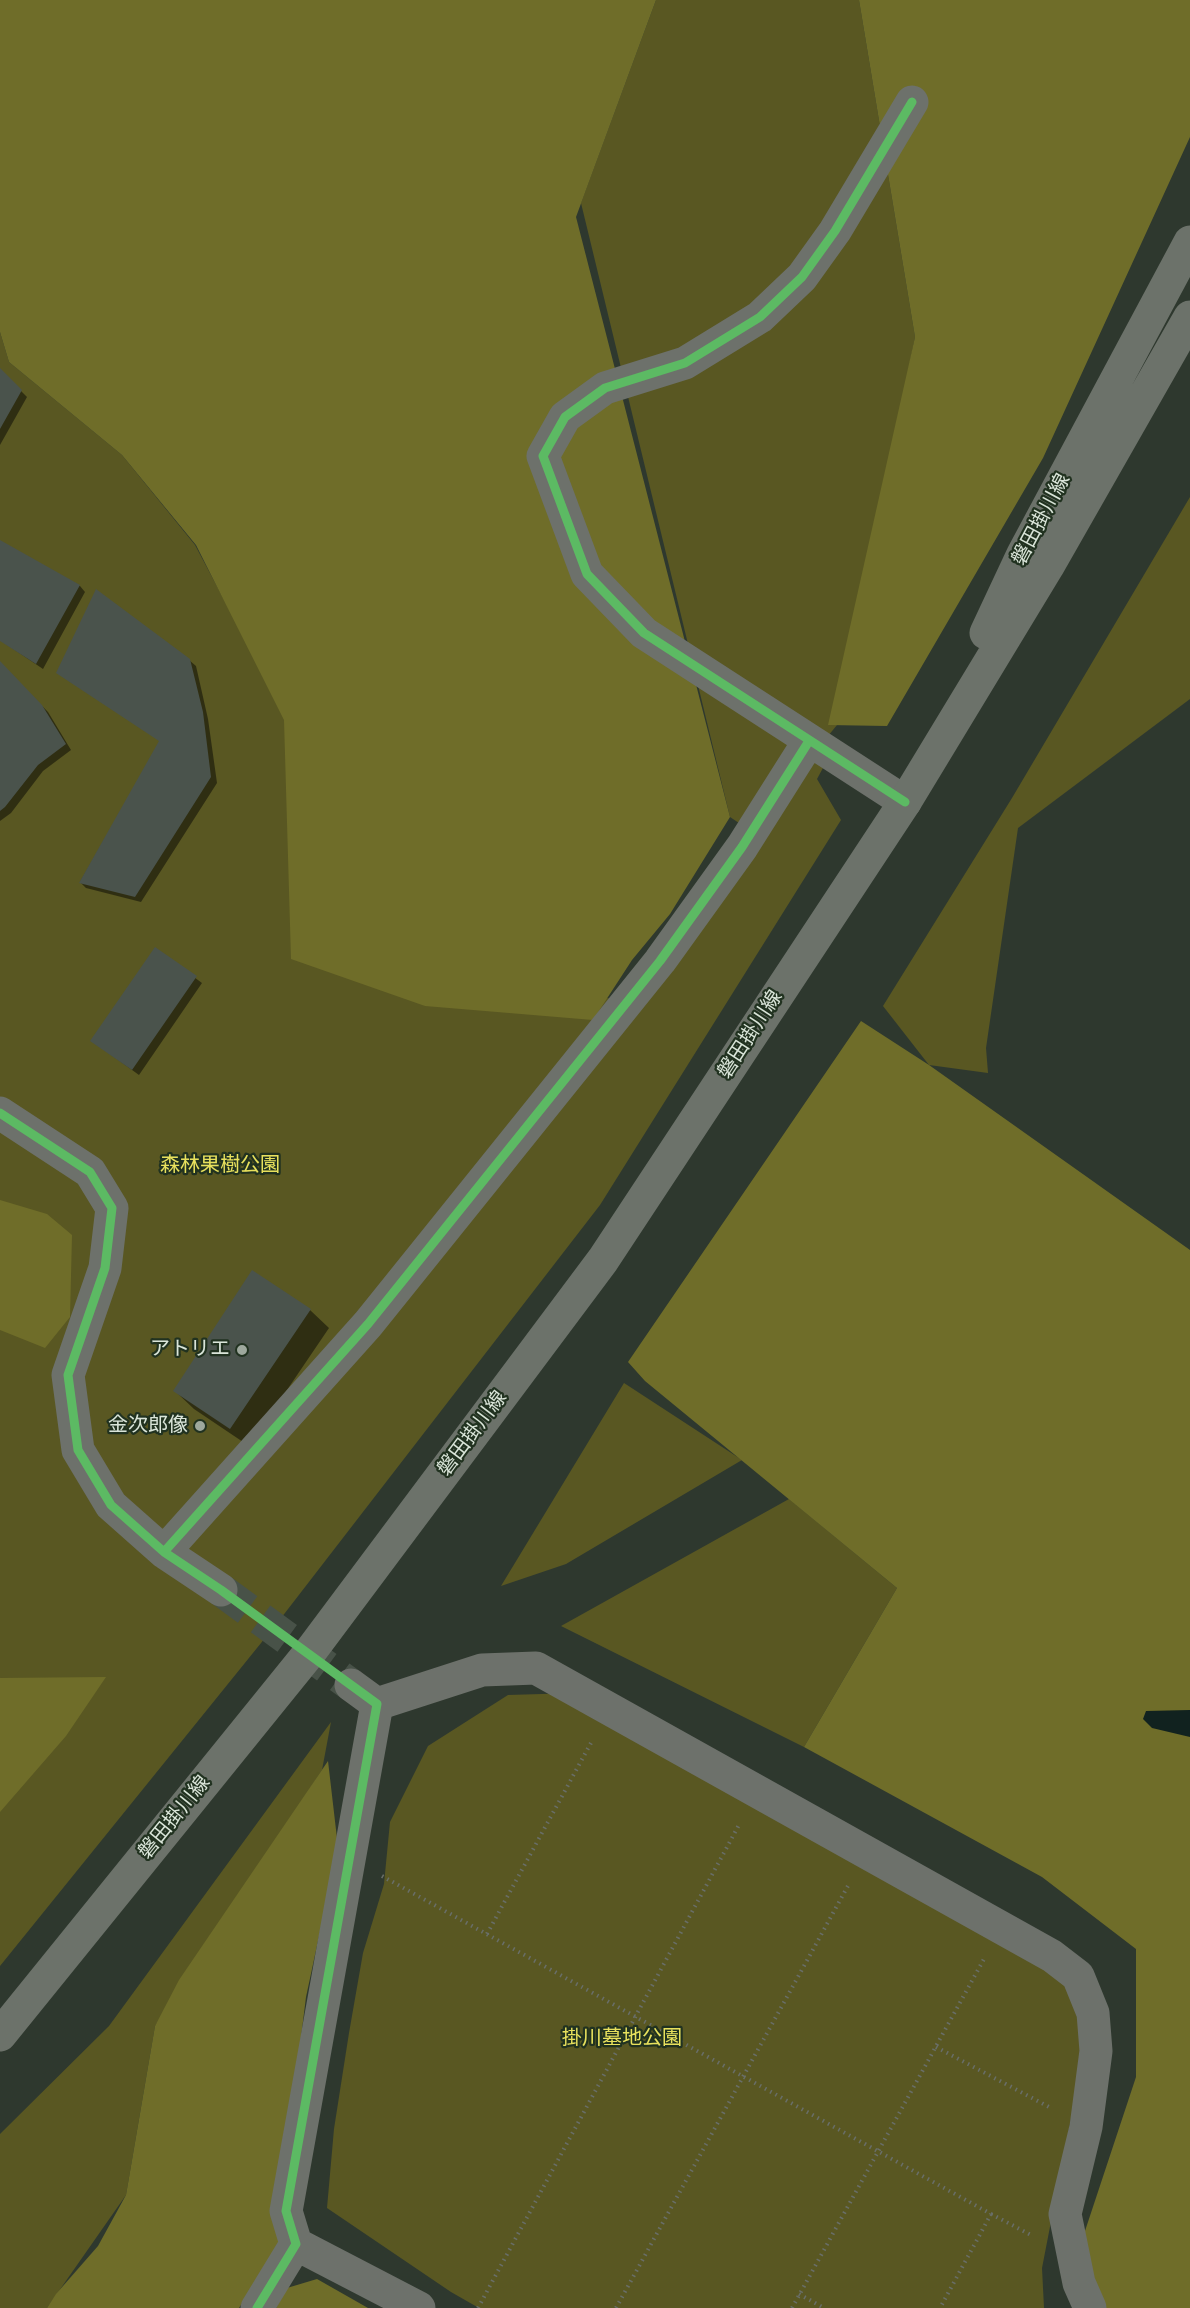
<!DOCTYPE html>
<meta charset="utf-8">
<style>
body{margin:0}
canvas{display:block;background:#2e382e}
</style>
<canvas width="1190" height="2308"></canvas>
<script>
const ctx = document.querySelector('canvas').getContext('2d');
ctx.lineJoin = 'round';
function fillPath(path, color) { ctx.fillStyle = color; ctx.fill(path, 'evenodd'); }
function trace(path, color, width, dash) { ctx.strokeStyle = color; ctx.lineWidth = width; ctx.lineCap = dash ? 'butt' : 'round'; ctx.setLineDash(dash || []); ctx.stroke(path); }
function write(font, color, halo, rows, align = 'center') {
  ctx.font = font + ' Roboto,"Noto Sans JP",sans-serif'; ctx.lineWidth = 4.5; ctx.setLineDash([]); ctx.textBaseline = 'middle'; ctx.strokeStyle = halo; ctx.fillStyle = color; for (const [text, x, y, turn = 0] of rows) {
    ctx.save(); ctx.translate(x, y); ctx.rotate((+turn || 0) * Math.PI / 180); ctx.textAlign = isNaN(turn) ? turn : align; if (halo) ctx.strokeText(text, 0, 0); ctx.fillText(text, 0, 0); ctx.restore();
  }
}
const green = new Path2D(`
 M656,0H859L915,337L837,725L819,747L831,753L817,779L841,820L600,1205L278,1622L0,1966V332L9,362L122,455L195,545L229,609L228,589L425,1006L611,998L748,829L730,817L581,203Z
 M1190,497V699L1018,828L986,1048L988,1073L929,1065L883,1006L1012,798Z
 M624,1383L742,1460L566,1564L501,1586Z
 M789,1499L897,1588L804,1747L561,1626Z
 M576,1693L1074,1974L1087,2036L1042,2268L1044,2308H479L451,2292L327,2208L334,2129L349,2033L363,1953L384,1884L390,1822L428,1746L508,1695Z
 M331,1722L322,1770L155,2026L126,2195L47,2308H0V2134L109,2026Z`);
const forest = new Path2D(`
 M0,0H656L576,217L730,817L670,914L632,960L593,1020L425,1006L291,959L284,720L196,545L122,455L9,362L0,332Z
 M859,0H1190V137L1043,458L887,726L828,725L915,337Z
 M861,1021L929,1065L1190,1250V2308H1099L1084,2234L1136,2077V1949L1042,1877L804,1747L897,1588L645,1381L628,1362Z
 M0,1200L47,1214L72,1235L70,1317L45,1348L0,1330Z
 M106,1677L66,1736L0,1812V1678Z
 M328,1761L338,1847L306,1997L284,2174L281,2241L239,2308H47L56,2294L98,2246L126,2195L155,2026L179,1980Z
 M317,2279L368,2308H276L287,2288Z`);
const water = new Path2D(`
 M1190,1710V1737L1152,1728L1143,1719L1146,1711Z`);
const shadow = new Path2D(`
 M0,370L27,397L0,445Z
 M0,542L80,586L85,592L43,669L0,640Z
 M189,660L196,666L208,719L217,783L141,902L86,888L80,882L160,742Z
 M0,663L48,712L71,750L43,771L11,813L0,821Z
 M156,949L202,983L139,1075L92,1041Z
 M310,1310L329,1328L249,1446L194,1409L175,1391Z`);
const building = new Path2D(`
 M0,368L22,390L0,429Z
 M0,540L80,585L36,664L0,641Z
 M96,589L190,659L203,712L211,777L135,897L79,883L159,741L56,673Z
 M0,661L42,705L66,744L38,765L5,807L0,811Z
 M155,947L197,976L132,1070L90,1041Z
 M252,1270L311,1309L230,1429L173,1391Z`);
const minorTunnel = new Path2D(`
 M221,1590L351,1685`);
const path = new Path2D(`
 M382,1876L991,2214L940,2308
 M487,1934L592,1741
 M936,2047L1051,2108
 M991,2214L1033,2236
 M799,2294L824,2308
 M478,2308L740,1823
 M616,2308L849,1884
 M792,2308L984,1959`);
const minor = new Path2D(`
 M905,802L644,633L587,574L543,456L565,417L605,388L685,363L760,317L802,277L835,231L912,102
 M0,1113L90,1172L112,1208L105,1268L68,1375L78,1450L111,1505L164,1552L221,1590
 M164,1552L368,1324L660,961L742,847L809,741
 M351,1685L377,1704
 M377,1704L482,1670L536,1668L1052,1956L1078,1976L1093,2013L1096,2051L1086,2127L1065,2214L1079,2283L1090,2308
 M377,1704L286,2211L296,2244L419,2308
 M257,2308L296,2244`);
const major = new Path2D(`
 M986,633L1023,554L1190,242
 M0,2035L310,1652L603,1260L905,802L1048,566L1190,317`);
const cycleway = new Path2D(`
 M905,802L644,633L587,574L543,456L565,417L605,388L685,363L760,317L802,277L835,231L912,102
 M0,1113L90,1172L112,1208L105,1268L68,1375L78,1450L111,1505L164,1552L221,1590L377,1704L286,2211L296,2244L257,2308
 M164,1552L368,1324L660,961L742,847L809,741`);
const markers = [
 [242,1350,6,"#9ea89d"],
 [200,1426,6,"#9ea89d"]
];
const streetNames = [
 ["磐田掛川線",1042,520,-62],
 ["磐田掛川線",751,1035,-57],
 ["磐田掛川線",473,1434,-53],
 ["磐田掛川線",175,1818,-51]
];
const parkNames = [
 ["森林果樹公園",220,1166],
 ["掛川墓地公園",622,2039]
];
const poiNames = [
 ["アトリエ",230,1350],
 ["金次郎像",188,1426]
];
fillPath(green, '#595722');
fillPath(forest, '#6f6d29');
fillPath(water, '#11221f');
fillPath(shadow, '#0007');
fillPath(building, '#4a534c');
trace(minorTunnel, '#485248', 33, [33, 16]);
trace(path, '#696e68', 4, [1.5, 4.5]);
trace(minor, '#6d716b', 33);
trace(major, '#6c726a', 33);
trace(cycleway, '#5cba63', 9);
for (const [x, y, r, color] of markers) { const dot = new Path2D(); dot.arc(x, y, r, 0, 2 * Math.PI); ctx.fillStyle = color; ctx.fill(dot); trace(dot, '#213220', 2); }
write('20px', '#dae5d9', '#213220', streetNames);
write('20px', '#e8e15d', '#213220', parkNames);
write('20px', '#dae5d9', '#213220', poiNames, 'right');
</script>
